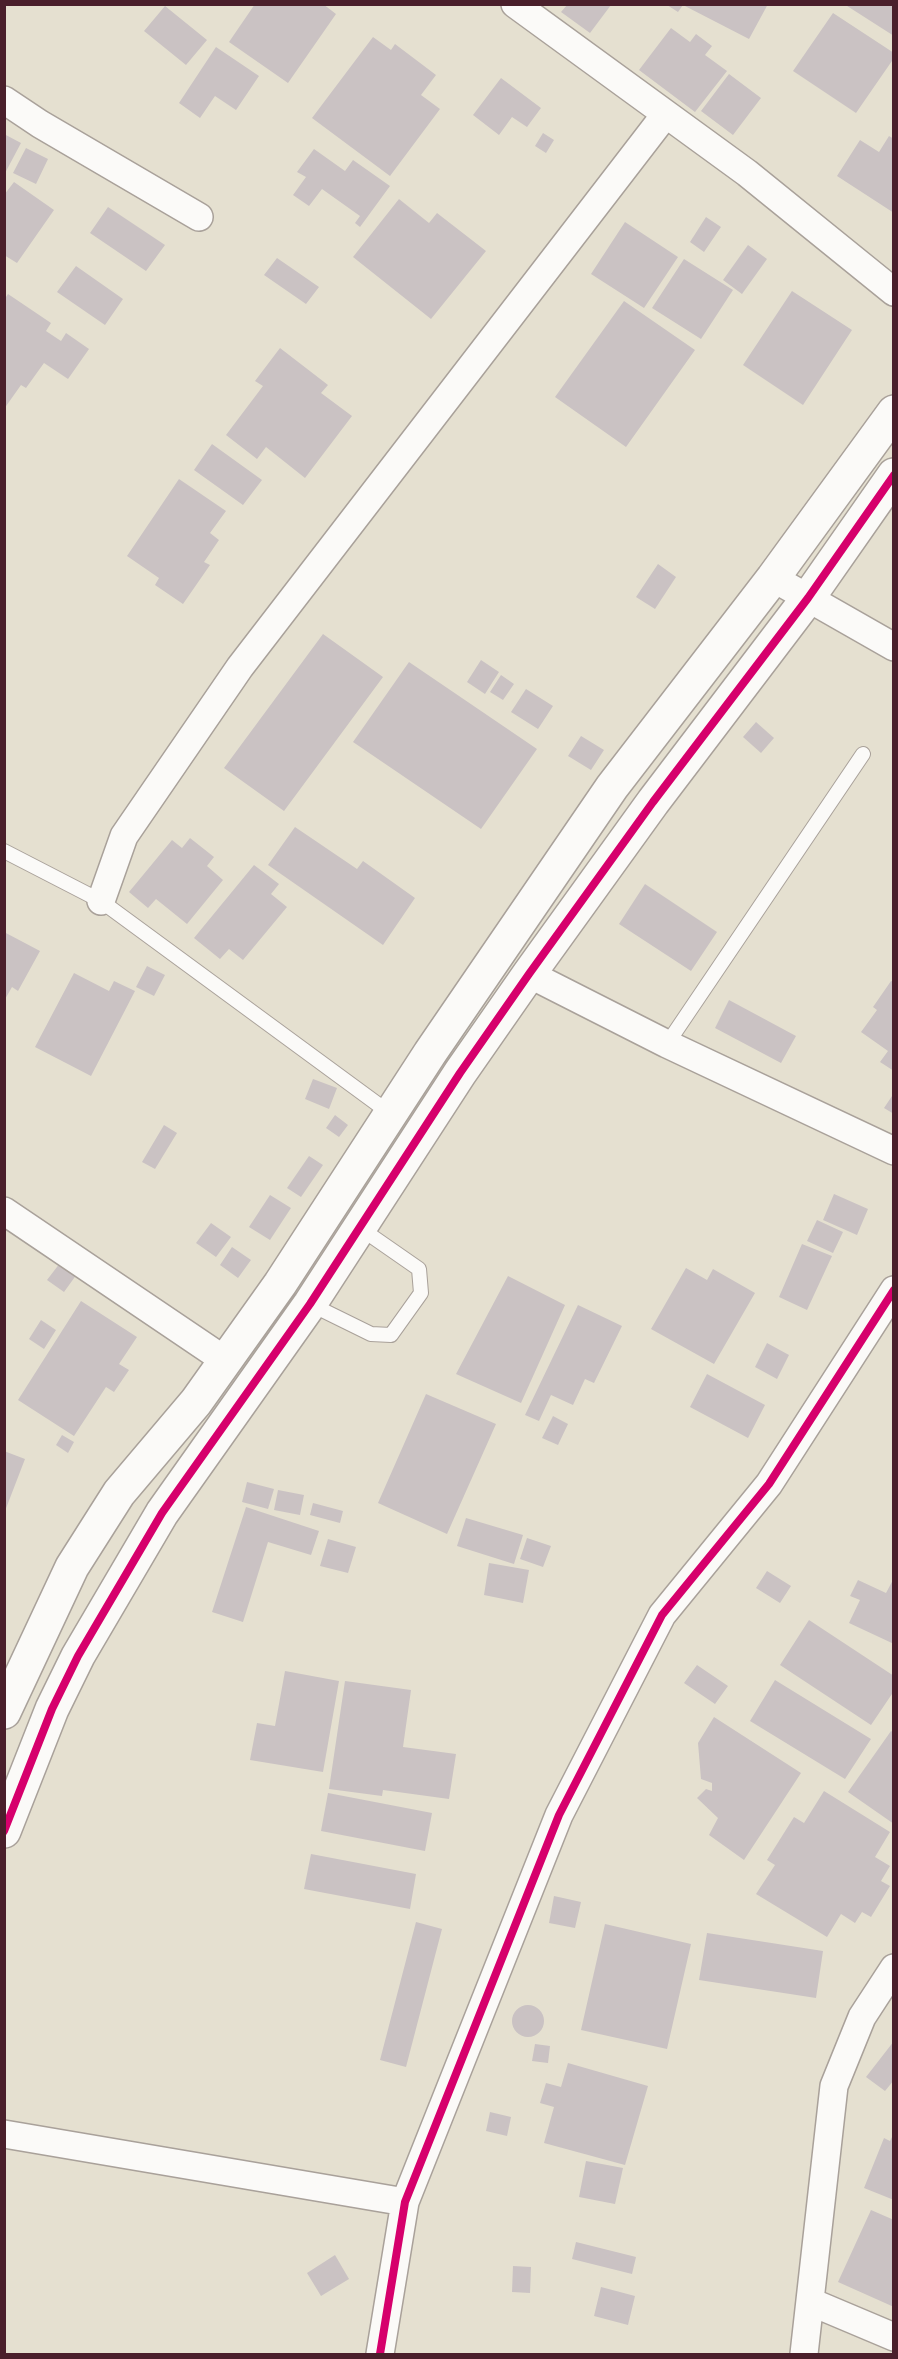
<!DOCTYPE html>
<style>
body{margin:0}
#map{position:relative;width:898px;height:2359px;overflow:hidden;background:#e5e0d0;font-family:"Comic Neue",sans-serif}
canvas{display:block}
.frame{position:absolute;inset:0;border:6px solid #4a1f2b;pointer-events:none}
</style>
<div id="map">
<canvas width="898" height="2359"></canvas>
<div class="frame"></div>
</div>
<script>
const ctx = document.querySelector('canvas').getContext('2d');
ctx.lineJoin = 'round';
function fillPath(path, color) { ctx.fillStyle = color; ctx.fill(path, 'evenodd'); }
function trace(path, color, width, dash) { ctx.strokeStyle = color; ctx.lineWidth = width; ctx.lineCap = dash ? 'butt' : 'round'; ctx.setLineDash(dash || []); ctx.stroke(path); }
const building = new Path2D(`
 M255,4H323L336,14L288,83L229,42Z
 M768,4L749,39L683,5L678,12L667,5Z
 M844,4H894V36Z
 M567,5H611L590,33L561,12Z
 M165,6L207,40L186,65L144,31Z
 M833,13L894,53V58L856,113L793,71Z
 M671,28L690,42L696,34L712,46L705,55L727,71L695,112L639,70Z
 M373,37L391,50L395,44L436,75L421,95L440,109L390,176L312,118Z
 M216,47L259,76L236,110L215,96L200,118L179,103Z
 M729,74L761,98L733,135L701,111Z
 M501,78L541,108L527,127L512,117L499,135L473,115Z
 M543,133L554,140L546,153L535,146Z
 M4,134L21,143L4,175Z
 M889,136L894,139V213L837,176L860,140L879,152Z
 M26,148L48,159L36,184L13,173Z
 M314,149L345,171L353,160L390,186L360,227L355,223L360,216L322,189L309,206L293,195L306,177L297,172Z
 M14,182L54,210L17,263L4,255V195Z
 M399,199L429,223L437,213L486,251L431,319L353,257Z
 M108,207L165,245L146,271L90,233Z
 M706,217L721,227L704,252L690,242Z
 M625,222L678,257L644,308L591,274Z
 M748,245L767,259L742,294L723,280Z
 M277,258L319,287L306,304L264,275Z
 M684,259L733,290L701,339L652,308Z
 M76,266L123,299L105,325L57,292Z
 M792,291L852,330L803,405L743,365Z
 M8,294L51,323L46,331L61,341L66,333L89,349L68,379L44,363L26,388L21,385L4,409V300Z
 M624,301L695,350L626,447L555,397Z
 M280,348L328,385L321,393L352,416L305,478L266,447L257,459L226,435L263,386L255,381Z
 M212,444L262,480L243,505L194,470Z
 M179,479L226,511L210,533L219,540L204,562L210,565L183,604L155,585L159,578L127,556Z
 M658,564L676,577L655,609L636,597Z
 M323,634L383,677L284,811L224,768Z
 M481,660L499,672L485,694L467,682Z
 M409,662L537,749L481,829L353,742Z
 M501,675L514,684L503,700L490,692Z
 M526,689L553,706L538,729L511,712Z
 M756,722L774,738L761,753L743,737Z
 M581,736L604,750L591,770L568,756Z
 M295,827L357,869L363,861L415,898L383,945L268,865Z
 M190,838L214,857L207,866L223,880L187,924L156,899L148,908L129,892L172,840L182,848Z
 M254,865L279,884L271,894L287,907L243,960L229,949L220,959L194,938Z
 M645,884L717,932L691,971L619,924Z
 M4,932L40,951L18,991L12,987L4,1001Z
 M147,966L165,975L154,996L136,987Z
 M74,973L109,991L114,981L135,991L91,1076L35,1047Z
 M891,981L894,982V1071L880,1062L888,1051L861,1032L877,1010L873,1007Z
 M729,1000L796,1036L781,1063L715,1028Z
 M313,1079L337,1088L329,1109L305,1099Z
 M894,1093V1114L884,1108Z
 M335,1115L348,1125L339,1137L326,1128Z
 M164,1125L177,1133L155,1169L142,1162Z
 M309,1156L323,1165L301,1197L287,1188Z
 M834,1194L868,1209L857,1235L823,1220Z
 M270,1195L291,1208L270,1240L249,1227Z
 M817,1220L843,1232L833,1253L807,1241Z
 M211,1223L231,1237L216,1257L196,1243Z
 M802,1244L832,1256L807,1310L779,1297Z
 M232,1247L251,1260L238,1278L220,1265Z
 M60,1263L77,1274L64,1292L47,1280Z
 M686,1268L707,1280L713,1269L755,1293L714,1364L651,1329Z
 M508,1276L565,1305L521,1403L456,1374Z
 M81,1301L137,1337L119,1364L129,1370L114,1392L106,1387L74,1436L18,1400Z
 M578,1305L622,1326L594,1383L585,1379L573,1405L551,1395L539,1421L525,1415Z
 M41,1320L56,1330L44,1349L29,1339Z
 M767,1343L789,1355L777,1379L755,1367Z
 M707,1374L765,1405L748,1438L690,1407Z
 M426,1394L496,1424L447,1534L378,1503Z
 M553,1416L568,1424L558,1445L542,1438Z
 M62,1435L74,1442L68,1453L56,1445Z
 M4,1451L25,1459L5,1511H4Z
 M247,1482L274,1489L268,1509L242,1502Z
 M278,1490L304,1495L300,1515L274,1510Z
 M313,1503L343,1511L340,1523L310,1515Z
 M246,1507L319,1531L311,1555L268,1542L243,1622L212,1612Z
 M466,1518L523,1535L514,1564L457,1546Z
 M527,1538L551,1546L543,1567L520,1559Z
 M328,1539L356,1547L348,1573L320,1566Z
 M489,1563L529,1570L523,1603L484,1595Z
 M767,1571L791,1586L780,1603L756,1588Z
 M894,1578V1644L849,1623L860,1600L850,1596L858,1580L886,1593Z
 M809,1620L894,1676V1691L871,1725L780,1665Z
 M697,1665L728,1686L715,1704L684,1683Z
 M285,1671L339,1681L323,1772L250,1760L257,1723L275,1726Z
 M775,1680L871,1739L845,1779L750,1721Z
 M345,1681L411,1690L403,1747L456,1754L449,1799L383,1790L382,1796L329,1789Z
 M714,1717L801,1773L744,1860L709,1835L718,1818L697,1798L706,1789L712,1791V1783L701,1779L698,1743Z
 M891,1731L894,1733V1824L848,1792Z
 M824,1791L890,1832L875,1857L890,1866L881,1881L890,1886L871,1917L862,1912L855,1923L841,1914L827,1937L756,1894L775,1865L767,1860L794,1817L804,1823Z
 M328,1793L432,1813L425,1851L321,1831Z
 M311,1854L416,1874L410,1909L304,1889Z
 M554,1896L581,1902L575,1928L549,1923Z
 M416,1922L442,1929L406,2067L380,2060Z
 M605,1924L691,1944L667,2049L581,2030Z
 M707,1933L823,1951L816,1998L699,1980Z
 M512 2021a16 16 0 1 1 32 0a16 16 0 1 1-32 0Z
 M894,2041V2080L885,2091L866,2077Z
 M535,2044L550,2046L548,2063L532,2061Z
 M568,2063L648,2086L625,2165L544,2143L554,2107L540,2103L546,2083L561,2087Z
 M490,2112L511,2117L507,2136L486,2131Z
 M894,2133V2200L864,2188L884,2138L890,2141Z
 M586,2161L623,2168L615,2204L579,2197Z
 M871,2210L894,2220V2307L838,2282Z
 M576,2242L636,2257L632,2274L572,2259Z
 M335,2255L349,2279L321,2296L307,2273Z
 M513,2266L531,2267L530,2293L512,2292Z
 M601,2287L635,2296L628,2325L594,2316Z`);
const lane = new Path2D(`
 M4,851L101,901L391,1114
 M667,1044L863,754
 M310,1304L371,1334L391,1335L421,1293L419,1269L360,1228`);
const street = new Path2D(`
 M515,4L747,173L894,292
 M4,100L40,124L199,217
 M773,578L894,647
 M101,901L124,836L240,667L665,115
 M529,974L667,1044L894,1151
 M4,1211L226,1361
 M4,2134L405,2202
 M811,2302L894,2337
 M380,2354L405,2202L559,1815L662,1615L769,1484L894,1290
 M804,2354L834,2086L862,2017L894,1968`);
const secondary = new Path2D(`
 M4,1712L72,1567L119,1493L196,1402L280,1284L430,1053L612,787L773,578L894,412
 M4,1831L52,1709L78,1656L162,1513L310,1304L460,1073L529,974L653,802L808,598L894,475`);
const cycleway = new Path2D(`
 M4,1831L52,1709L78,1656L162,1513L310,1304L460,1073L529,974L653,802L808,598L894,475
 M380,2354L405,2202L559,1815L662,1615L769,1484L894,1290`);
fillPath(building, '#cac2c3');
trace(lane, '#a9a19a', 16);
trace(street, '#a9a19a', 30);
trace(secondary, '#a9a19a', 36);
trace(lane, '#fbfaf8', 14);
trace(street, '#fbfaf8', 27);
trace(secondary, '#fbfaf8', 33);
trace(cycleway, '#d6006c', 8);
</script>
